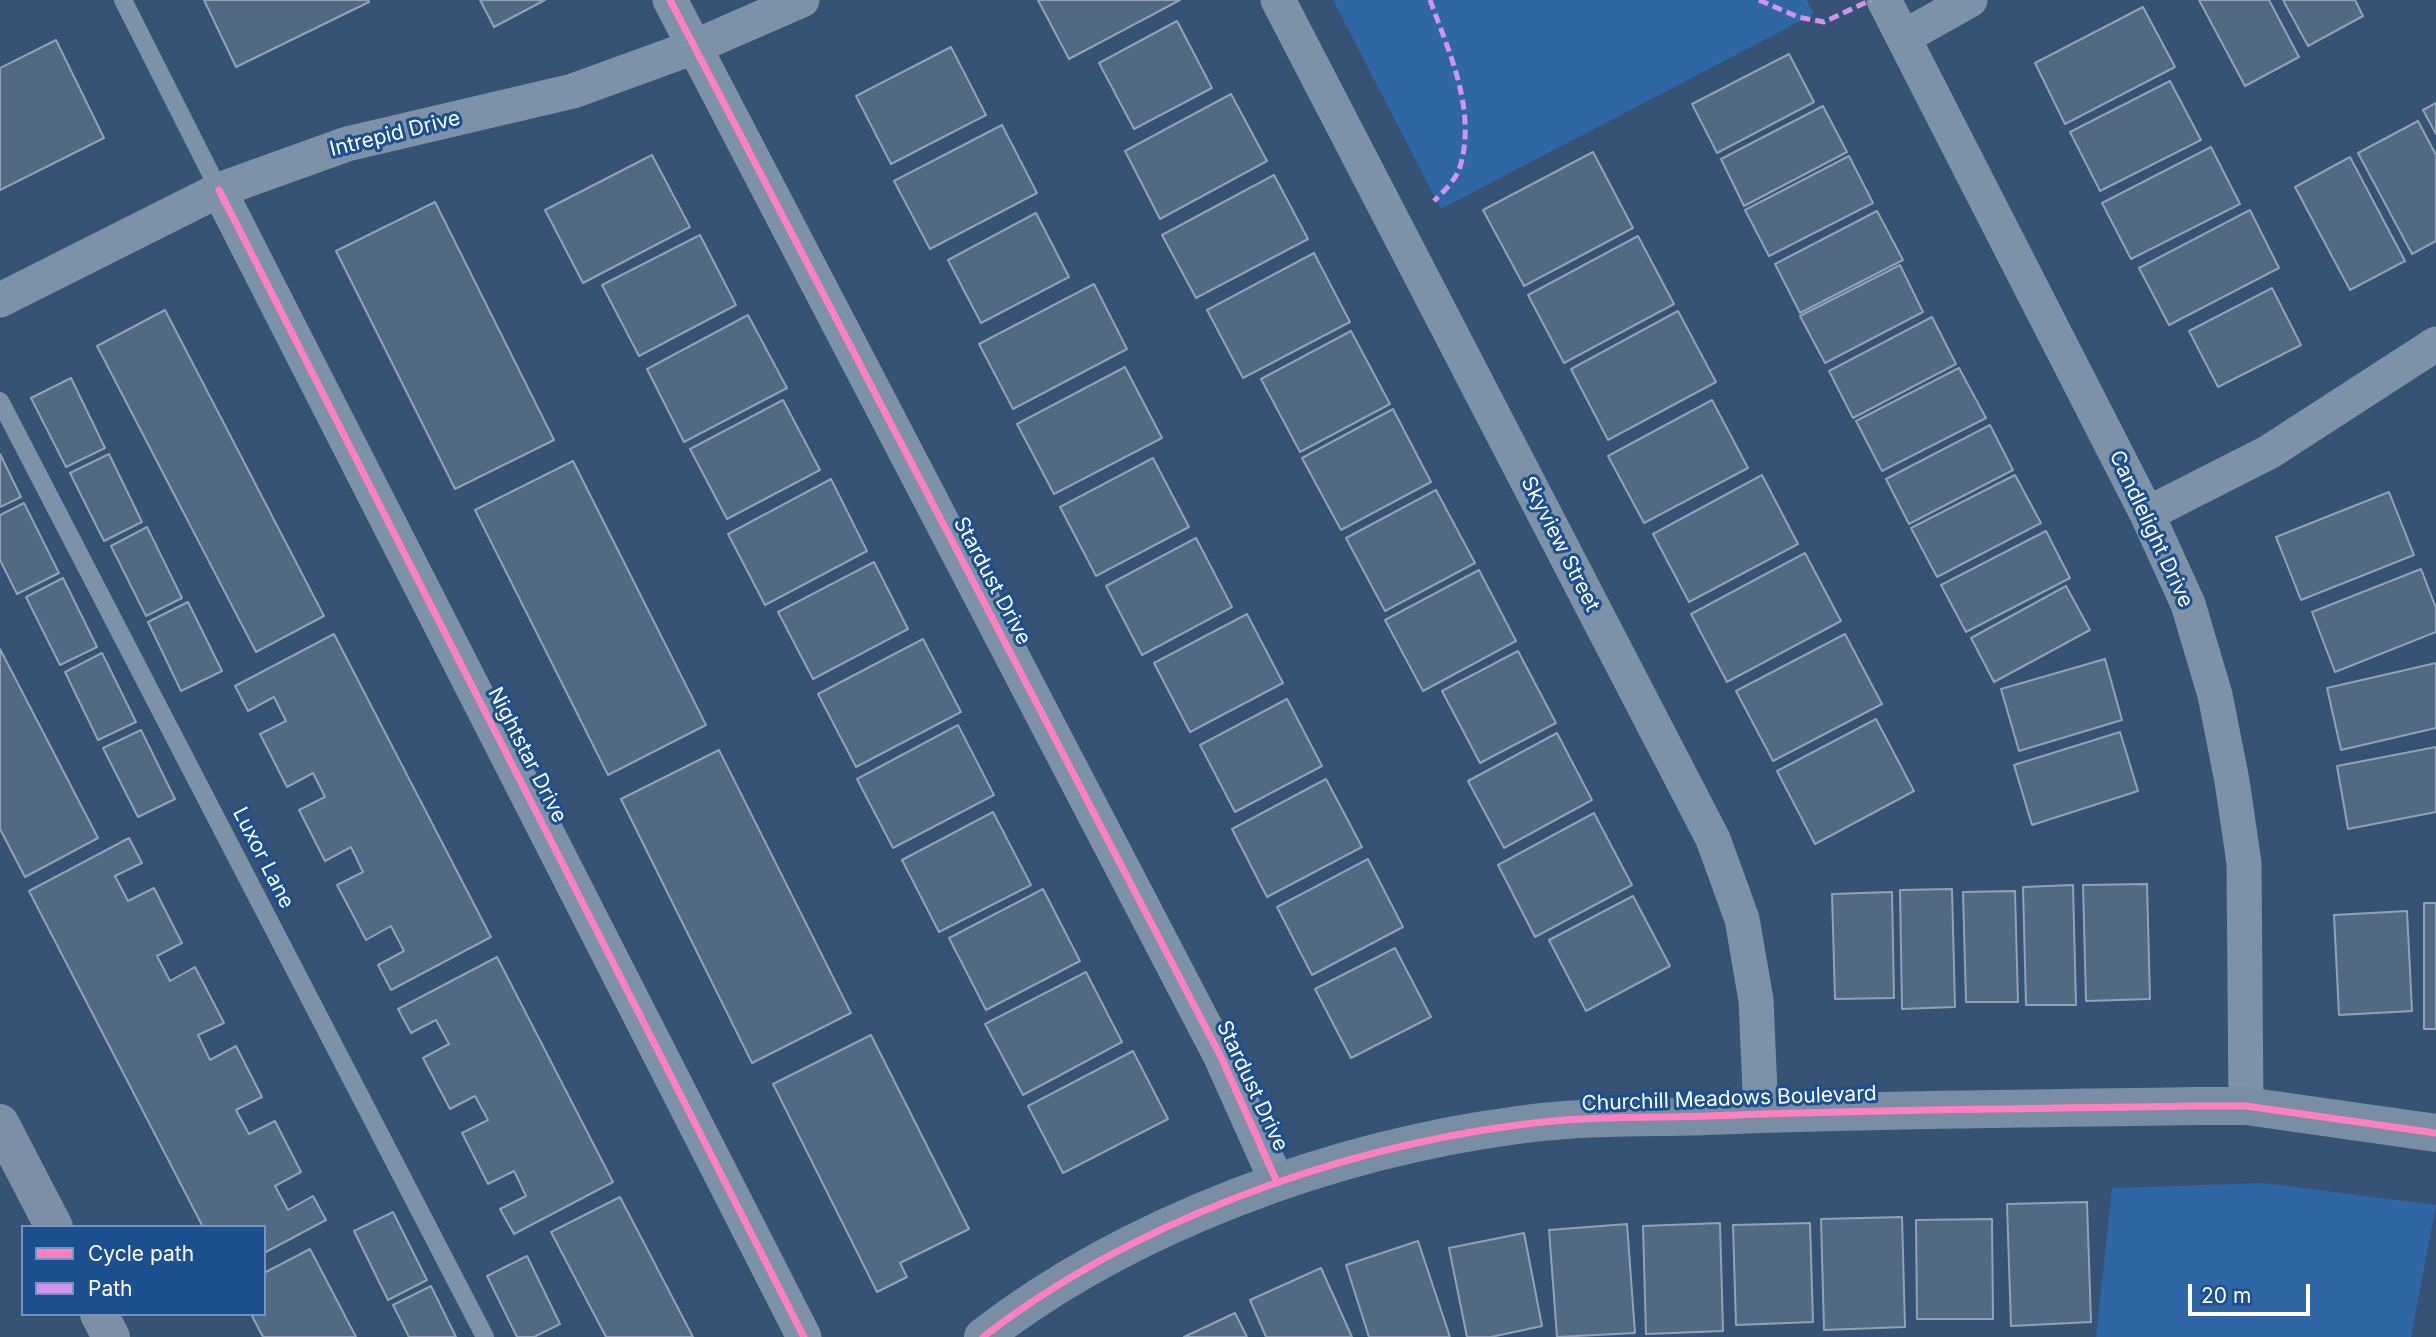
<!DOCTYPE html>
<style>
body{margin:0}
#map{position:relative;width:2436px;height:1337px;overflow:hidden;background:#365274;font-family:Inter,sans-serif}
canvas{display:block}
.legend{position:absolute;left:21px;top:1225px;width:245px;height:91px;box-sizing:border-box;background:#1b4f8f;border:2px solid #7695bc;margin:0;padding:9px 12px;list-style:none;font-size:21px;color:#fff}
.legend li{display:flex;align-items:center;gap:14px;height:35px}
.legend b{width:35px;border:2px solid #7695bc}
.scale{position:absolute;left:2188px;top:1284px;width:122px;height:32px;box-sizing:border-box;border:4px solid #fff;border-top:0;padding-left:9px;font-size:21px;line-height:24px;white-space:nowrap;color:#fff;-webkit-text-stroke:5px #1b4f8f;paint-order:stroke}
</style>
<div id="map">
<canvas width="2436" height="1337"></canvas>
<ul class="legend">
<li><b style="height:9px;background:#ff80c0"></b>Cycle path</li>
<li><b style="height:9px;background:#d193ec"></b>Path</li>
</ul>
<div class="scale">20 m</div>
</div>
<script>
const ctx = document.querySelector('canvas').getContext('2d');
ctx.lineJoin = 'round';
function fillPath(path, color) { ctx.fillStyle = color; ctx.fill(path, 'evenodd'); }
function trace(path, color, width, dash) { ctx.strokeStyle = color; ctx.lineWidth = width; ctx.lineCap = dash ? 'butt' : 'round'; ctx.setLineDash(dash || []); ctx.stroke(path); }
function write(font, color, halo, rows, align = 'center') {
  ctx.font = font + ' Inter,sans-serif'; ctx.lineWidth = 6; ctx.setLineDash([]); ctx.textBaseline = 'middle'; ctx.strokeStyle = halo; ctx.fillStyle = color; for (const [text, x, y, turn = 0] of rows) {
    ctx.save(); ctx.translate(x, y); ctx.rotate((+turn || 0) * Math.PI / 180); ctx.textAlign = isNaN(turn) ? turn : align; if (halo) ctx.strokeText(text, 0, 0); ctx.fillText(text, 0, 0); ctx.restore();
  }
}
const green = new Path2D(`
 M1333,0H1807L1814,14L1441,209Z
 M2264,1183L2436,1205L2411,1337H2096L2112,1188Z`);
const building = new Path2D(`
 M204,0H368L369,2L236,67Z
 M480,0H545L494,27Z
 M1038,0H1180L1069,59Z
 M2199,0H2269L2299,57L2245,86Z
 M2283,0H2355L2363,16L2308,46Z
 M2143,7L2175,67L2065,124L2035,63Z
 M1177,21L1212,88L1134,129L1099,63Z
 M56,40L104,138L0,190V68Z
 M951,47L986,115L891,164L856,96Z
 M1789,54L1814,102L1717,153L1692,104Z
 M2170,81L2201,140L2100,191L2070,132Z
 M1231,94L1267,161L1160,219L1125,151Z
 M2436,103V134L2423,110Z
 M1823,106L1847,152L1744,206L1721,159Z
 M2418,121L2436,155V241L2412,254L2358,153Z
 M1002,125L1037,193L930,249L894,181Z
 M2211,147L2240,204L2131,259L2102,203Z
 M1593,152L1633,228L1524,286L1483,210Z
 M652,155L690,227L583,283L545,210Z
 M1849,156L1873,203L1769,256L1745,210Z
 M2350,157L2405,261L2350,290L2295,187Z
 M1274,175L1308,239L1196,298L1162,235Z
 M435,202L554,440L455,489L336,251Z
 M2250,210L2279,268L2169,325L2139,268Z
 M1877,211L1903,260L1800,313L1775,264Z
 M1036,213L1069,277L981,323L948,260Z
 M700,235L736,305L639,356L602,285Z
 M1638,236L1674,304L1564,363L1528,295Z
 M1314,253L1350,322L1243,378L1207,310Z
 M1900,265L1923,312L1825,363L1800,316Z
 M1094,284L1127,349L1013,409L979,344Z
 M2272,288L2301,345L2218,387L2189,331Z
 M165,310L324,616L256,652L97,346Z
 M1678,311L1716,382L1608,440L1571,369Z
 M748,315L787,388L684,442L647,369Z
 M1932,317L1956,364L1853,418L1829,371Z
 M1351,331L1390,404L1300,452L1261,379Z
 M1125,367L1162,438L1054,494L1017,424Z
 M1959,368L1986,418L1882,471L1856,421Z
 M71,378L105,448L66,467L31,398Z
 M783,400L820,470L727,519L690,449Z
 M1712,400L1748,468L1644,523L1608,456Z
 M1393,409L1431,482L1341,530L1302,458Z
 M1990,425L2013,470L1909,524L1886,479Z
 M0,454L21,497L0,507Z
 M109,454L142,522L104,541L70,473Z
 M1153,458L1189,527L1096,576L1060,507Z
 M573,461L706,725L608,775L475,510Z
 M1762,475L1798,544L1689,602L1653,534Z
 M2015,475L2041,523L1937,577L1911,528Z
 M831,479L867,551L765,605L728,534Z
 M1436,490L1475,563L1385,611L1346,538Z
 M2389,492L2414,555L2301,600L2276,537Z
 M24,503L59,573L17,594L0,560V515Z
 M147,527L182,598L146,616L111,546Z
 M2046,531L2070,578L1966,632L1941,585Z
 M1196,538L1232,607L1142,655L1106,586Z
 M1805,553L1841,621L1727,682L1691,614Z
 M874,562L908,629L813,679L778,612Z
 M2421,569L2436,608V632L2335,672L2312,612Z
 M1479,570L1516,641L1423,691L1385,620Z
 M63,578L97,647L60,665L26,597Z
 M2066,586L2090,630L1994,682L1971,638Z
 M188,602L222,671L181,691L148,622Z
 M1247,614L1283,683L1190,732L1154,663Z
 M334,634L491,937L391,990L378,965L404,951L391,926L366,940L337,885L363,872L351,847L325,861L299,810L325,797L313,773L287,787L260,734L286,721L274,697L248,711L235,686Z
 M1845,634L1882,704L1773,761L1736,691Z
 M923,639L961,712L856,767L818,694Z
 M0,649L98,838L25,877L0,829Z
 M1518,651L1556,723L1480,763L1442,691Z
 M102,653L136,722L98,740L65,672Z
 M2105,659L2122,720L2019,751L2001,689Z
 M2436,663V728L2341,750L2327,688Z
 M1287,699L1322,766L1235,812L1200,745Z
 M1876,719L1914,791L1815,844L1777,771Z
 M958,725L994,795L893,848L857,779Z
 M141,730L175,799L138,817L103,748Z
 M2120,732L2138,791L2032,825L2014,765Z
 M1557,733L1592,800L1504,848L1468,781Z
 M2436,747V812L2348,829L2337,766Z
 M719,750L851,1013L752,1063L621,799Z
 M1326,779L1362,847L1267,897L1232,829Z
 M993,812L1031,885L939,932L902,860Z
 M1594,813L1632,885L1535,937L1498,865Z
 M129,838L142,863L115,876L128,901L154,888L182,943L157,956L170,981L195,967L224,1023L198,1035L210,1060L236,1046L262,1097L236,1110L249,1134L275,1121L301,1172L275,1186L288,1210L313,1196L326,1220L264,1253V1227H203L29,891Z
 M1368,859L1403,927L1312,975L1277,907Z
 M2147,884L2150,999L2086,1001L2083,885Z
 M2073,885L2076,1005H2026L2023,887Z
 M1043,889L1080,961L986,1010L949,938Z
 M1952,889L1955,1007L1902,1009L1900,890Z
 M2015,891L2018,1002H1966L1963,892Z
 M1892,892L1894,998L1835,999L1832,894Z
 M1633,896L1670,966L1586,1011L1549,940Z
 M2424,903H2436V1029H2424Z
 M2407,911L2412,1011L2339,1015L2334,915Z
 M1395,948L1431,1017L1351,1058L1315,989Z
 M497,957L613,1182L514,1234L500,1209L526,1196L514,1171L488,1184L462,1133L488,1120L475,1096L450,1109L423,1058L449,1044L436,1020L411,1033L398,1009Z
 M1086,972L1122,1042L1023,1095L985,1024Z
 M871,1035L969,1229L900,1263L907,1277L877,1292L773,1084Z
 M1133,1051L1168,1119L1063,1173L1028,1106Z
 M620,1197L693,1337H606L551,1232Z
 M2087,1202L2091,1322L2011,1326L2007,1204Z
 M393,1212L427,1280L388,1300L354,1231Z
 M1902,1217L1905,1327L1824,1330L1821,1219Z
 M1992,1219L1993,1319H1917L1916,1220Z
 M1720,1223L1723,1331L1646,1334L1643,1226Z
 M1810,1223L1813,1322L1736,1325L1733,1225Z
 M1627,1224L1635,1333L1557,1337L1549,1230Z
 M1524,1233L1542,1326L1491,1337H1467L1449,1248Z
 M1418,1241L1450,1337H1369L1346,1265Z
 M310,1249L356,1337H263L251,1314H264V1273Z
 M527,1256L560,1324L534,1337H517L487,1276Z
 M1321,1268L1352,1337H1266L1250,1300Z
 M431,1286L456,1337H409L393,1305Z
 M1235,1313L1247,1337H1184Z`);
const lane = new Path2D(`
 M123,0L219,190
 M0,401L485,1337`);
const street = new Path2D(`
 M670,0L1221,1057L1277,1182
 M1278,0L1713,839L1742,919L1756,1000L1761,1114
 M1884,0L2147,514L2188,604L2215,695L2232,781L2244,863L2246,1106
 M1904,37L1970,0
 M219,190L804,1337
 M0,300L219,190L347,144L573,91L694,47L802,0
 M2147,514L2269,452L2436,344`);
const secondary = new Path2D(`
 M983,1337C1130,1223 1335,1149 1518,1125C1580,1116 1645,1118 1707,1116C1869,1109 2032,1109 2194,1106H2246L2436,1133`);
const primary = new Path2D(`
 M0,1123L54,1227
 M99,1314L111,1337`);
const quiet = new Path2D(`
 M1430,0C1449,52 1477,110 1460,167C1456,180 1443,192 1434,201
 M1759,0L1798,17L1824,22L1871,0`);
const cycleway = new Path2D(`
 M670,0L1221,1057L1277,1182
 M219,190L804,1337
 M983,1337C1130,1223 1335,1149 1518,1125C1580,1116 1645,1118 1707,1116C1869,1109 2032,1109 2194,1106H2246L2436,1133`);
const streetNames = [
 ["Intrepid Drive",395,134,-14],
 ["Candlelight Drive",2151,529,65],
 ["Skyview Street",1560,544,63],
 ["Stardust Drive",992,581,62],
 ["Nightstar Drive",527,755,63],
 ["Luxor Lane",263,858,63],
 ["Stardust Drive",1252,1086,65],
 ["Churchill Meadows Boulevard",1729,1099,-2]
];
fillPath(green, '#2f66a5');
fillPath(building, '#526984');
trace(building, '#92a2b6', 2);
trace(lane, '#7d92a8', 18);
trace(street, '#7d92a8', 35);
trace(secondary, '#798da4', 38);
trace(primary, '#7d8ea7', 38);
trace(quiet, '#d193ec', 5, [10, 5]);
trace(cycleway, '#ff80c0', 7);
write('21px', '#fff', '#1b4f8f', streetNames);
</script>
